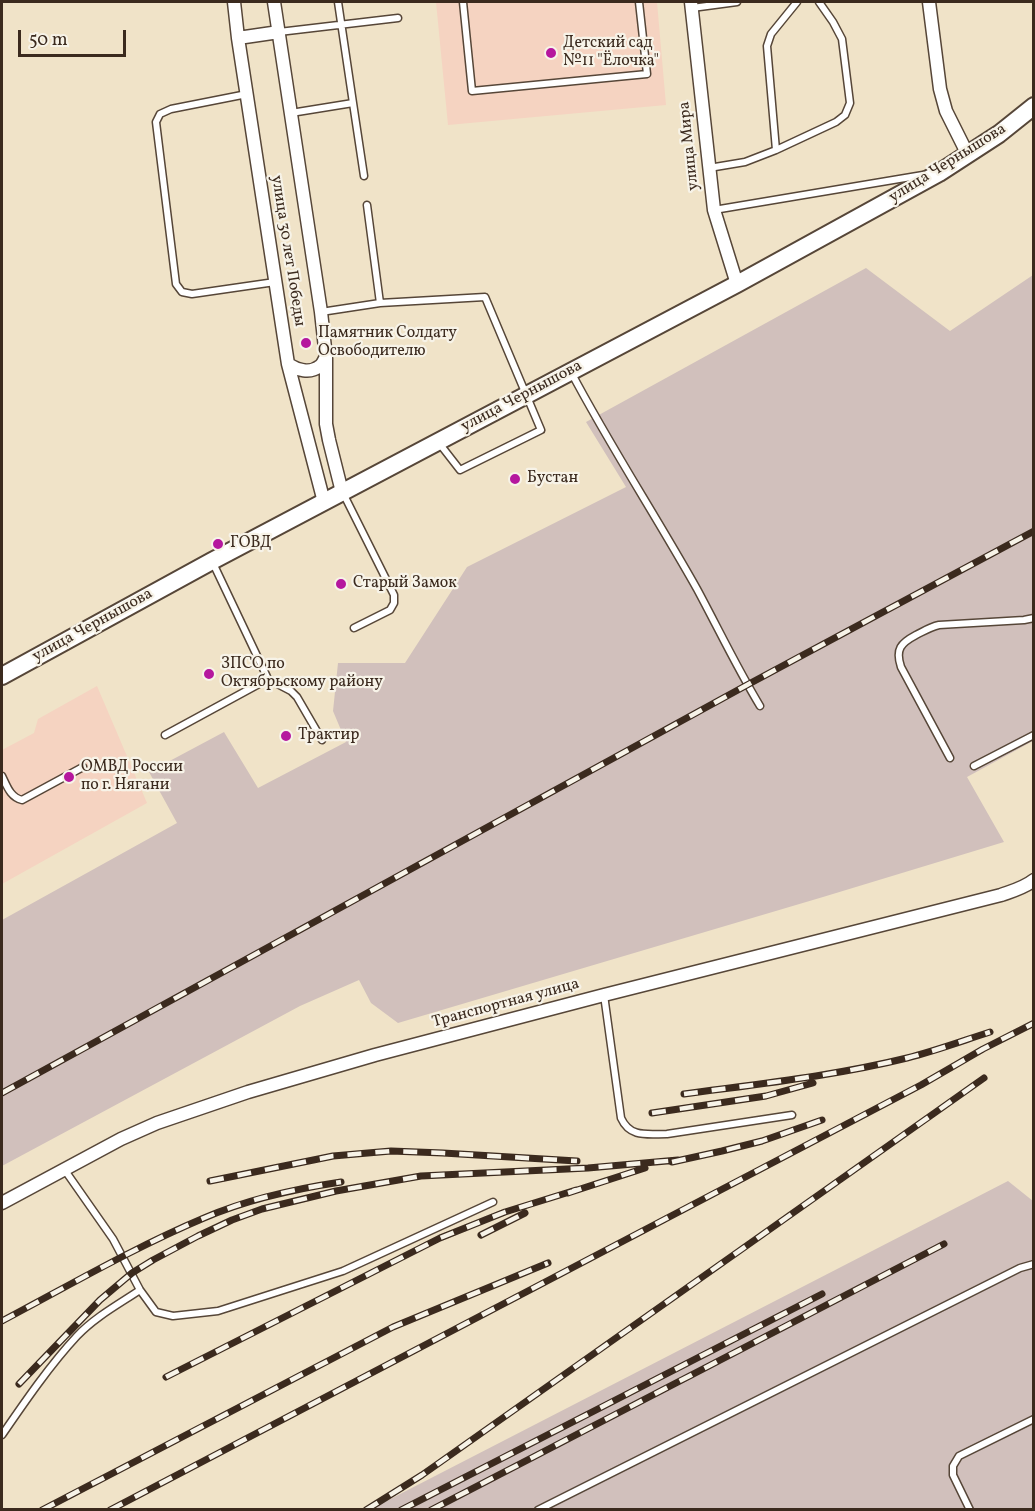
<!DOCTYPE html>
<meta charset="utf-8">
<style>
body{margin:0}
#map{position:relative;width:1035px;height:1511px;overflow:hidden;background:#f0e3c8;font-family:Vollkorn,serif}
canvas{display:block}
.frame{position:absolute;inset:0;border:3px solid #3b2a1e;pointer-events:none}
.scale{position:absolute;left:18px;top:30px;width:108px;height:27px;box-sizing:border-box;border:3px solid #3b2a1e;border-top:0;padding-left:8px;font-size:18px;line-height:21px;white-space:nowrap;color:#3b2a1e;-webkit-text-stroke:4px #f7f3e8;paint-order:stroke}
</style>
<div id="map">
<canvas width="1035" height="1511"></canvas>
<div class="frame"></div>
<div class="scale">50 m</div>
</div>
<script>
const ctx = document.querySelector('canvas').getContext('2d');
ctx.lineJoin = 'round';
function fillPath(path, color) { ctx.fillStyle = color; ctx.fill(path, 'evenodd'); }
function trace(path, color, width, dash) { ctx.strokeStyle = color; ctx.lineWidth = width; ctx.lineCap = dash ? 'butt' : 'round'; ctx.setLineDash(dash || []); ctx.stroke(path); }
function write(font, color, halo, rows, align = 'center') {
  ctx.font = font + ' Vollkorn,serif'; ctx.lineWidth = 4.5; ctx.setLineDash([]); ctx.textBaseline = 'middle'; ctx.strokeStyle = halo; ctx.fillStyle = color; for (const [text, x, y, turn = 0] of rows) {
    ctx.save(); ctx.translate(x, y); ctx.rotate((+turn || 0) * Math.PI / 180); ctx.textAlign = isNaN(turn) ? turn : align; if (halo) ctx.strokeText(text, 0, 0); ctx.fillText(text, 0, 0); ctx.restore();
  }
}
const built = new Path2D(`
 M436,2H657L666,105L448,125Z
 M97,686L147,803L2,884V750L34,733L38,719Z`);
const industrial = new Path2D(`
 M866,268L950,331L1033,275V741L967,777L1004,842L823,897L398,1023L371,1003L359,980L300,1006L2,1166V920L177,823L149,772L224,732L258,788L346,742L333,711L338,663H405L467,567L626,487L586,422Z
 M1008,1181L1033,1201V1509L369,1510Z`);
const lane = new Path2D(`
 M338,2L353,103
 M463,2L472,91L647,74L639,2
 M692,8L737,2
 M279,32L398,18
 M247,94L171,109L160,114L156,122L176,284L182,292L192,294L275,282
 M291,113L353,103L364,176
 M776,150L767,46L771,34L797,2
 M709,168L745,162L776,150L836,122L845,115L850,103L842,39L833,22L819,2
 M367,205L380,303
 M714,210L923,175
 M321,312L380,303L485,297L541,430L460,470L439,443
 M571,372C610,446 656,516 697,589C718,628 737,668 760,706
 M343,493L394,595V603L390,610L354,628
 M268,679L291,691L297,697L322,740
 M165,735L268,679L212,561
 M950,758L901,667C895,649 901,643 916,635C924,631 930,627 939,625L1024,620L1034,618
 M974,766L1034,735
 M2,776C7,786 10,797 22,800L83,767
 M604,995L621,1118C630,1138 647,1134 667,1134L792,1115
 M64,1169L113,1239L140,1290L156,1312L173,1316L218,1311L343,1271L493,1202
 M2,1435C24,1403 50,1365 77,1336C95,1317 119,1304 140,1290
 M538,1510L1020,1268L1034,1264
 M970,1510L953,1475V1466L959,1456L1034,1419`);
const street = new Path2D(`
 M234,2L238,38L288,364L324,502
 M274,2L321,312L326,357V424L329,440L342,492
 M691,2L714,210L737,284
 M929,2L940,89L946,111L968,155
 M238,38L279,32
 M288,364C297,370 310,374 320,366C323,364 324,360 326,357
 M2,1203L121,1139L157,1123L248,1092L375,1055L604,995L1001,895C1012,891 1024,888 1034,880`);
const secondary = new Path2D(`
 M2,676L212,561L737,284L939,173L999,134L1034,106`);
const rail = new Path2D(`
 M2,1093L747,685L1034,531
 M684,1094C758,1084 834,1076 907,1058C935,1051 962,1041 990,1032
 M652,1113L766,1096L813,1083
 M672,1162L722,1151L762,1141L822,1120
 M210,1181L333,1156L391,1151L443,1153L577,1161
 M568,1193L645,1168
 M481,1235L525,1213
 M2,1321C68,1286 135,1247 204,1218C248,1199 294,1189 341,1182
 M166,1377L440,1238L505,1212L576,1190
 M19,1384L100,1300L132,1273L153,1260L198,1236L232,1220L262,1209L336,1191L421,1176L588,1168L678,1160
 M42,1510L393,1327L548,1263
 M110,1510L921,1085L983,1049L1034,1023
 M366,1510L422,1475L984,1078
 M401,1510L822,1294
 M431,1510L944,1244`);
const markers = [
 [551,53,6,"#b5179e"],
 [306,343,6,"#b5179e"],
 [515,479,6,"#b5179e"],
 [218,544,6,"#b5179e"],
 [341,584,6,"#b5179e"],
 [209,674,6,"#b5179e"],
 [286,736,6,"#b5179e"],
 [69,777,6,"#b5179e"]
];
const poiNames = [
 ["Детский сад",563,44],
 ["№11 \"Ёлочка\"",563,62],
 ["Памятник Солдату",318,334],
 ["Освободителю",318,352],
 ["Бустан",527,479],
 ["ГОВД",230,544],
 ["Старый Замок",353,584],
 ["ЗПСО по",221,665],
 ["Октябрьскому району",221,683],
 ["Трактир",298,736],
 ["ОМВД России",81,768],
 ["по г. Нягани",81,786]
];
const streetNames = [
 ["улица Мира",690,146,-96],
 ["улица Чернышова",948,164,-32],
 ["улица 30 лет Победы",287,251,81],
 ["улица Чернышова",522,397,-28],
 ["улица Чернышова",93,626,-29],
 ["Транспортная улица",506,1004,-15]
];
fillPath(built, '#f5d3c1');
fillPath(industrial, '#d1c0bc');
trace(lane, '#564638', 9);
trace(street, '#564638', 15);
trace(secondary, '#564638', 20);
trace(lane, '#fff', 6);
trace(street, '#fff', 12);
trace(secondary, '#fff', 16);
trace(rail, '#3b2a1e', 7);
trace(rail, '#f7f3e8', 4.5, [14]);
for (const [x, y, r, color] of markers) { const dot = new Path2D(); dot.arc(x, y, r, 0, 2 * Math.PI); ctx.fillStyle = color; ctx.fill(dot); trace(dot, '#f7f3e8', 2); }
write('16px', '#3b2a1e', '#f7f3e8', poiNames, 'left');
write('16px', '#3b2a1e', '#f7f3e8', streetNames);
</script>
